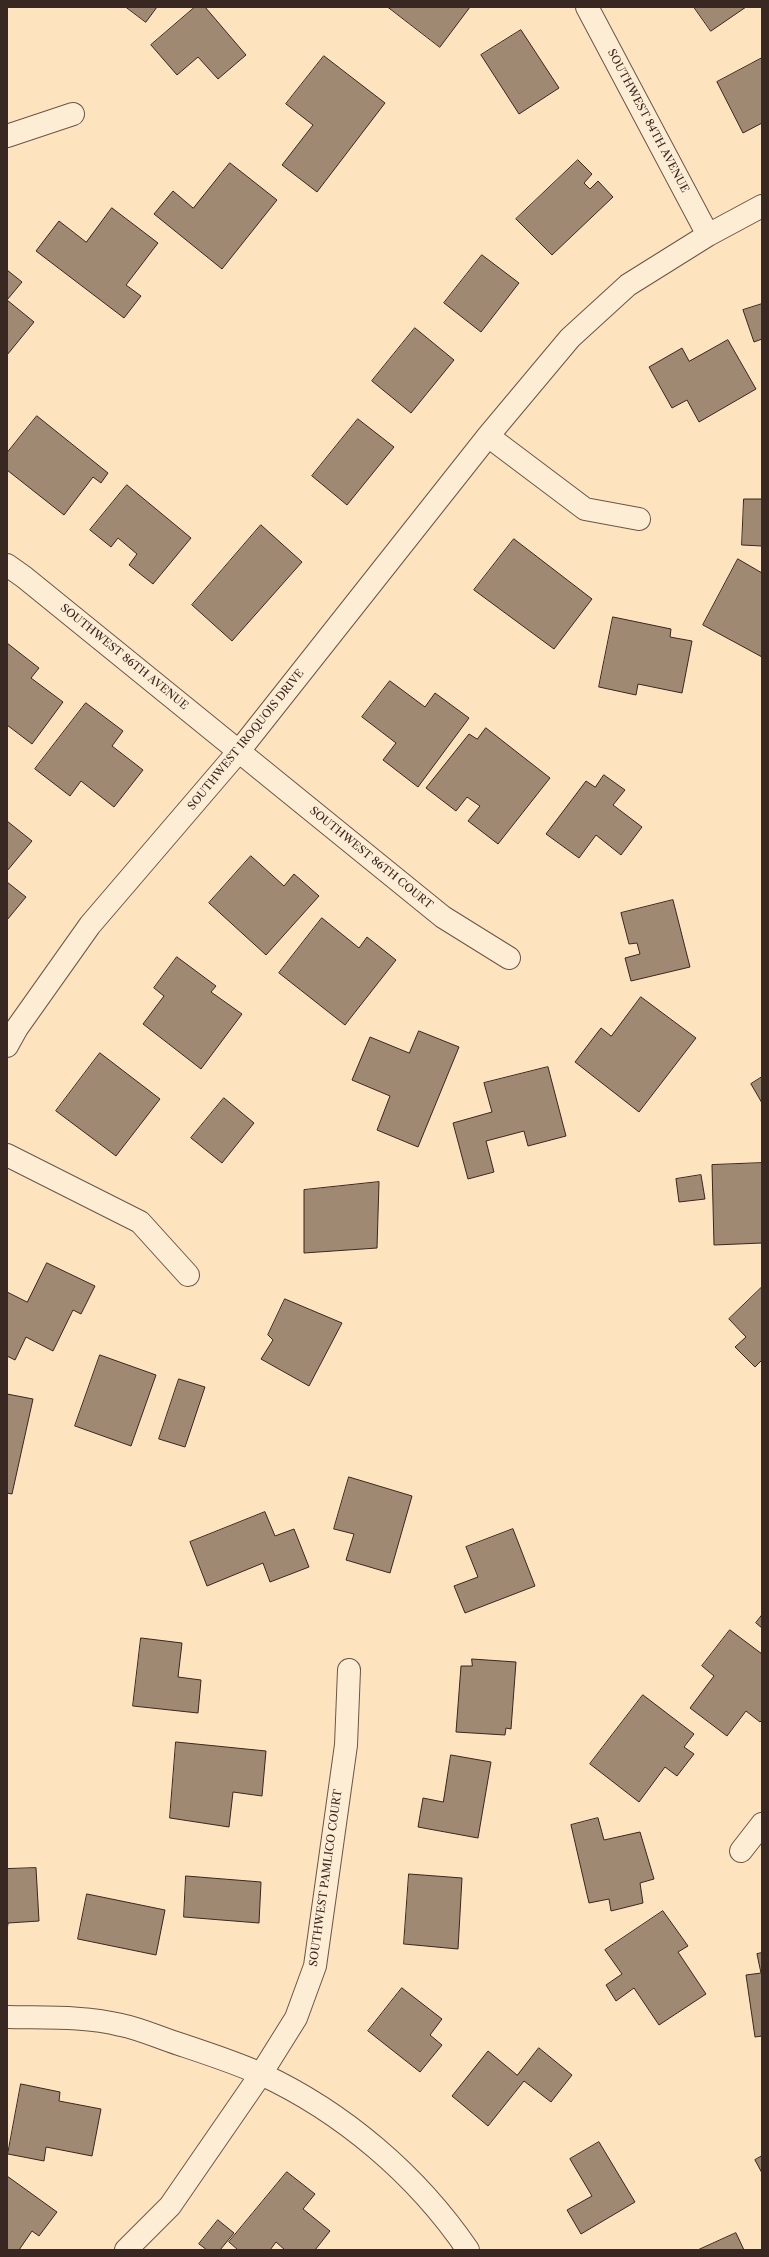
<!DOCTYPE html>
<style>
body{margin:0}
#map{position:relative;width:769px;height:2257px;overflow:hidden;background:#fde3be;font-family:"Libre Caslon Text",serif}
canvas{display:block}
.frame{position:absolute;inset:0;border:8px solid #392721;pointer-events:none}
</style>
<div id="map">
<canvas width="769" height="2257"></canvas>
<div class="frame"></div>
</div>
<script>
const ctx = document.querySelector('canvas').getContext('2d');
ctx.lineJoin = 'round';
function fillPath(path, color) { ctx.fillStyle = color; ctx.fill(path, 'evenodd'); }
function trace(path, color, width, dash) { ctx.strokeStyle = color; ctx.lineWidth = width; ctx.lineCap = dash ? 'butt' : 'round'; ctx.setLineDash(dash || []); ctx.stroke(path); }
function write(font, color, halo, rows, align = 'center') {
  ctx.font = font + ' "Libre Caslon Text",serif'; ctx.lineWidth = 3; ctx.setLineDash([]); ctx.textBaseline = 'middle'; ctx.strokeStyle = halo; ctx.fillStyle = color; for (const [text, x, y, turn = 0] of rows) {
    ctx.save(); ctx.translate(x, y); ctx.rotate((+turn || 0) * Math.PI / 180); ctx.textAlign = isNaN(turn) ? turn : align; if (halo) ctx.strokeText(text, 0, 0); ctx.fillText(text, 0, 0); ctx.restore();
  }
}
const building = new Path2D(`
 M126,7H157L146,22Z
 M195,7H205L246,55L218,79L198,57L177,75L151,45Z
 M388,7H470L440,47Z
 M694,7H746L711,31Z
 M521,30L559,88L519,114L481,55Z
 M324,56L385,103L317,192L282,165L313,125L286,104Z
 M762,58V123L743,133L717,82Z
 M578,160L592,174L584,183L590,189L598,181L613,197L552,255L516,219Z
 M230,163L277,200L222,269L154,214L173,191L193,208Z
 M112,208L158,243L126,285L141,296L124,318L36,251L59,221L86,242Z
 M482,255L519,283L481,332L444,303Z
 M7,270L22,282L7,300L34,322L7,355Z
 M762,304V339L754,342L743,310Z
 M415,328L454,360L411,413L372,381Z
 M728,340L756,389L699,422L687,400L672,408L649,367L682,348L689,361Z
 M37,416L108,473L101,483L93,477L64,515L7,470V453Z
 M358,419L394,447L347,505L312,476Z
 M127,485L191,538L153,584L129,565L137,554L118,538L111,547L90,530Z
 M744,499H762V546L742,545Z
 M261,525L302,562L232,641L192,605Z
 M514,539L592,599L554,649L474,590Z
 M738,559L762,573V657L703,625Z
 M613,617L671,629L670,637L692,641L682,693L638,684L636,695L599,687Z
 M7,643L39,668L31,678L63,702L32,744L7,725Z
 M390,681L425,707L435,693L469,718L418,787L383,760L396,743L362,717Z
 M86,703L123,731L112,746L143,770L114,807L81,781L70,796L35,769Z
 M486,728L550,778L498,844L468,821L480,806L467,797L456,811L426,788L469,734L477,739Z
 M604,775L625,790L613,805L642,827L621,855L596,835L579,858L546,834L586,781L595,787Z
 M7,821L32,841L7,871Z
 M251,856L284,886L294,874L319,896L266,955L209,903Z
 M7,882L26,897L7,920Z
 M673,900L690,967L631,981L625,958L640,954L637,943L629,944L621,913Z
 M322,918L359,948L367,937L396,960L345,1025L279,973Z
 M177,957L216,986L211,992L242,1014L201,1069L143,1024L164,996L154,988Z
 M641,997L696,1038L639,1112L575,1062L601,1028L611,1036Z
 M419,1031L459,1047L418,1147L377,1130L390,1096L352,1080L370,1037L409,1053Z
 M100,1053L160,1099L116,1156L56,1111Z
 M548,1067L566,1136L528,1146L524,1131L486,1141L494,1172L468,1179L453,1123L492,1112L484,1083Z
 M762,1077V1103L751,1084Z
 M224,1098L254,1123L222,1163L191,1138Z
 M762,1163V1243L714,1245L712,1165Z
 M701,1175L705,1199L679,1202L676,1179Z
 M379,1182L377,1248L304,1253V1190Z
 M47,1263L95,1286L81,1314L73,1310L53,1351L26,1337L15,1360L7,1356V1292L27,1302Z
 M762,1287V1360L755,1367L735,1347L746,1337L729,1319Z
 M285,1299L342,1323L309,1386L261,1359L273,1340L268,1335Z
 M100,1355L156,1375L131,1446L75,1426Z
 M179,1379L205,1387L185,1447L159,1439Z
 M7,1394L33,1399L12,1494L7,1493Z
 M349,1477L412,1496L390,1573L346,1560L354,1534L334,1529Z
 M265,1512L275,1536L294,1529L309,1567L270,1582L263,1563L207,1586L190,1542Z
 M513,1529L535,1586L465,1613L454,1586L478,1577L466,1547Z
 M762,1615V1628L756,1623Z
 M730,1630L762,1654V1720L760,1722L746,1711L727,1736L690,1708L714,1676L702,1666Z
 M141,1638L182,1643L178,1677L201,1680L198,1713L133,1706Z
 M472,1659L516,1662L511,1729L506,1728L505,1735L456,1732L461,1666H472Z
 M643,1695L694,1734L684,1747L694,1754L677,1776L665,1767L639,1802L590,1764Z
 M176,1742L266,1751L262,1796L233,1792L229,1827L170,1818Z
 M451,1755L491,1762L478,1838L418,1827L423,1798L443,1802Z
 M598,1818L604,1840L640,1832L654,1879L640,1883L643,1903L611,1911L609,1899L589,1903L571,1825Z
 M36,1868L39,1921L8,1923L7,1931V1869Z
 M409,1874L462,1878L458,1949L404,1944Z
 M186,1876L261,1882L259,1923L184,1917Z
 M87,1894L165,1910L156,1955L78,1939Z
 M663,1911L688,1946L678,1952L706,1994L659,2025L634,1988L616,2001L606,1985L622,1974L605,1950Z
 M762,1953V2036L755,2037L746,1975L761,1973L757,1954Z
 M402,1988L442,2019L430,2035L442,2045L420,2072L368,2031Z
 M539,2048L572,2075L551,2102L524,2081L488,2126L452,2096L488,2051L517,2075Z
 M21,2084L60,2092L59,2101L101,2109L92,2156L46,2147L44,2161L8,2154Z
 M599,2142L635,2202L581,2234L567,2210L592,2196L570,2159Z
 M762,2156V2173L755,2160Z
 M287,2172L315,2194L303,2209L330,2231L315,2250H285L276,2242L270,2250H238L229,2242Z
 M7,2176L57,2212L39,2236L32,2231L19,2250H7Z
 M218,2220L234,2233L220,2250H207L199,2244Z
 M736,2233L744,2250H698Z`);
const street = new Path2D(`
 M587,7L708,235
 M7,136L73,114
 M488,436L585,509L639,519
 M7,565L24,577L443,917L509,958
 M7,1046L17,1028L90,925L239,751L488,436L570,338L628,285L708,235L762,206
 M7,1155L140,1222L188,1275
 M741,1851L762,1824
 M7,2017C44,2018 85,2016 121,2025C141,2029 160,2038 179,2044C206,2053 234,2062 261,2074C343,2112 417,2175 468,2250
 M126,2250L170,2206L261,2074L296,2018L315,1966L346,1745L349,1670`);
const streetNames = [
 ["SOUTHWEST 84TH AVENUE",648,121,62],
 ["SOUTHWEST 86TH AVENUE",124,657,39],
 ["SOUTHWEST IROQUOIS DRIVE",246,740,-51],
 ["SOUTHWEST 86TH COURT",371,858,39],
 ["SOUTHWEST PAMLICO COURT",326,1878,-82]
];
fillPath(building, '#9f8973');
trace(building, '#392721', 1);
trace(street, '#6a5648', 24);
trace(street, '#feedd5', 22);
write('11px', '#392721', '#feedd5', streetNames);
</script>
